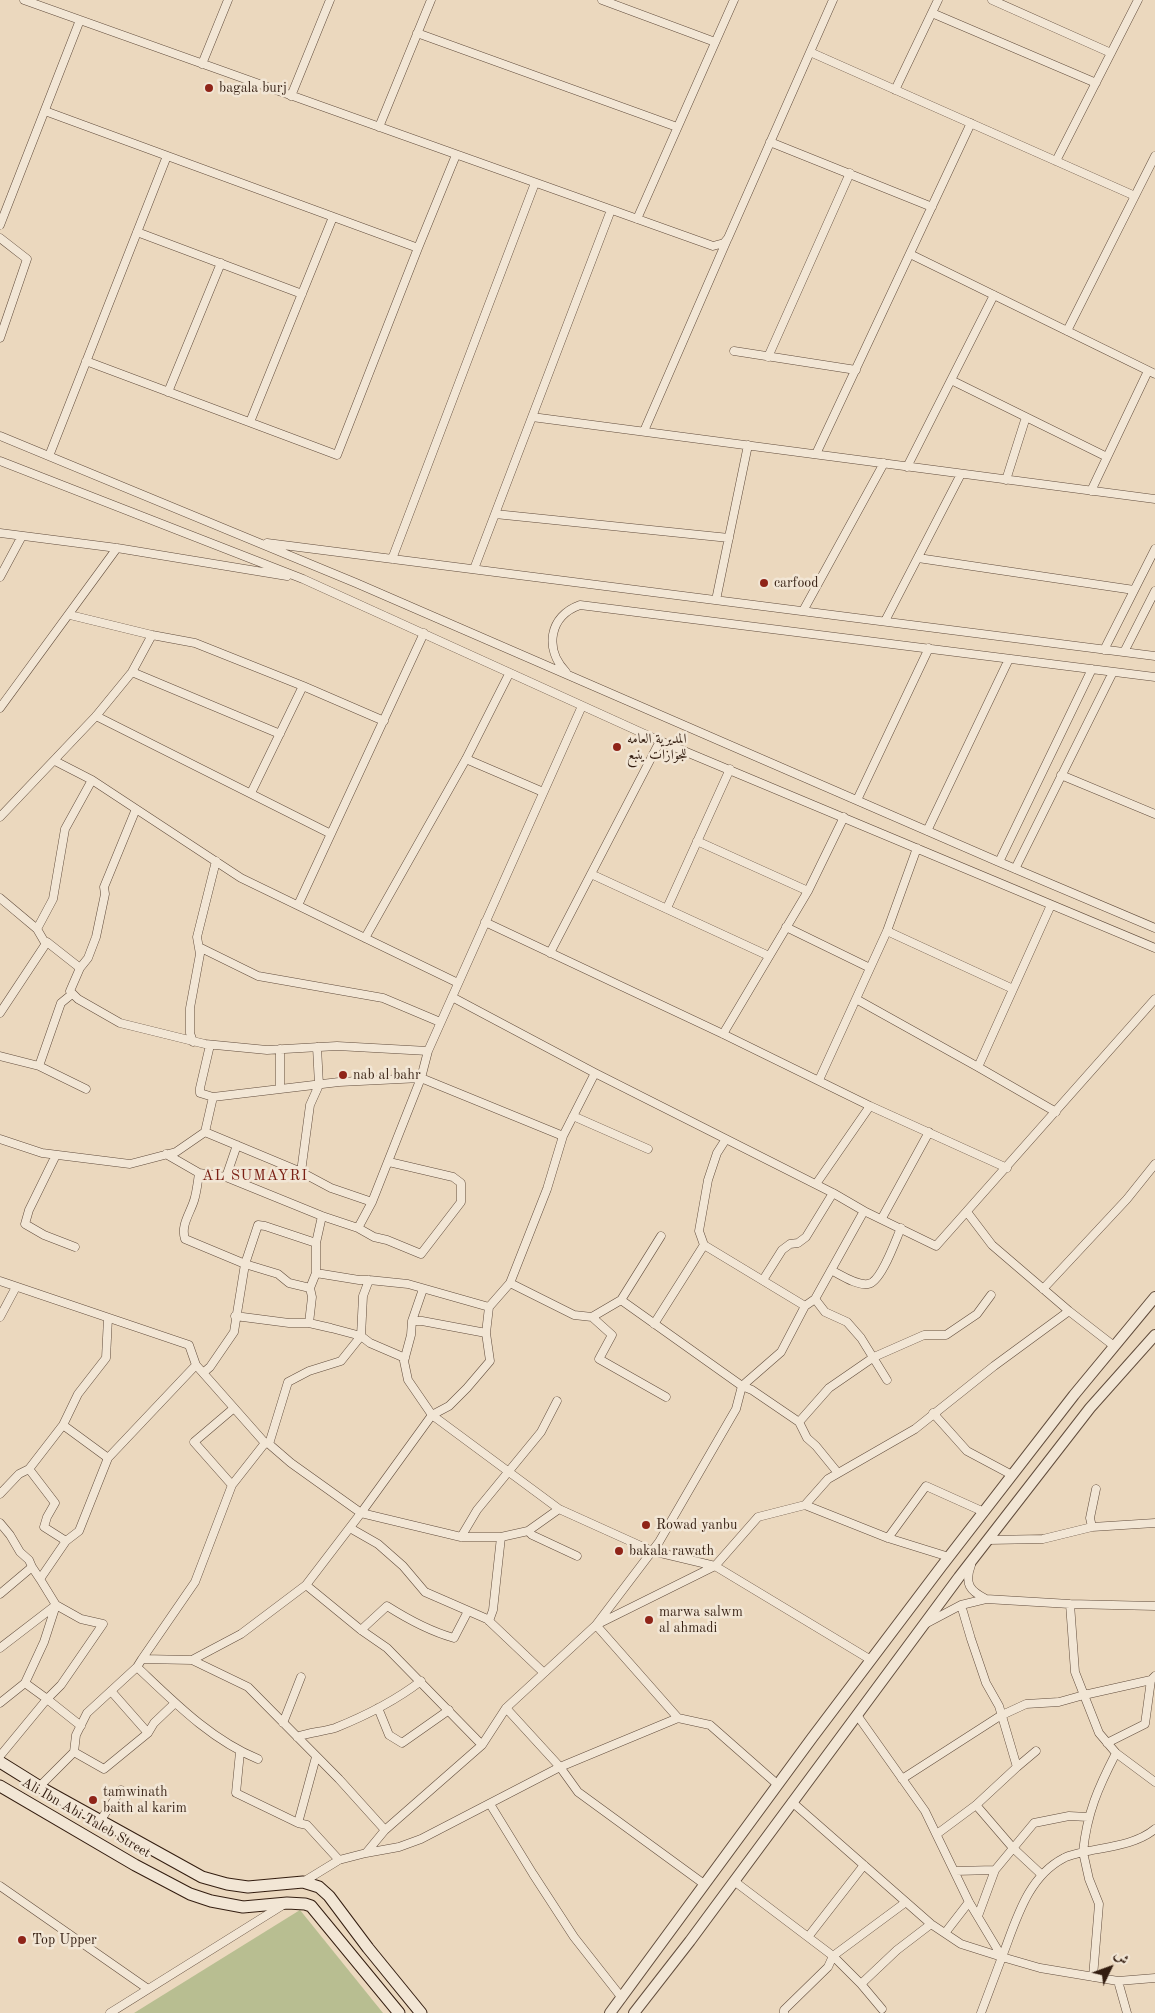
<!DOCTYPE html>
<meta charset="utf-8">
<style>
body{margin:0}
#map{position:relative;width:1155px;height:2013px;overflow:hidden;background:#ebd8be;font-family:"Old Standard TT",Amiri,serif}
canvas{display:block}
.north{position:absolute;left:1085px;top:1943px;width:50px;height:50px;-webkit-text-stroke:4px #f2e6d5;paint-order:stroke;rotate:48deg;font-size:14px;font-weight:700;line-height:20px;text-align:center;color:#331d10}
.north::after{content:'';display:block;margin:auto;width:18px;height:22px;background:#331d10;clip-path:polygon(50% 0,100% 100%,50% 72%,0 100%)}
</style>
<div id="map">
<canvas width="1155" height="2013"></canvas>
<div class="north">ش</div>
</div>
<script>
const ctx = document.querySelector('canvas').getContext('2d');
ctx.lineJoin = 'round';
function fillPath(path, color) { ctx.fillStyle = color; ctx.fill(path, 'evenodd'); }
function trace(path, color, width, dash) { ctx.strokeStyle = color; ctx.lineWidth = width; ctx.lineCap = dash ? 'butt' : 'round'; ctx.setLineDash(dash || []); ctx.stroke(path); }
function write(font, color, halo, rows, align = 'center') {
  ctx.font = font + ' "Old Standard TT",Amiri,serif'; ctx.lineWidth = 5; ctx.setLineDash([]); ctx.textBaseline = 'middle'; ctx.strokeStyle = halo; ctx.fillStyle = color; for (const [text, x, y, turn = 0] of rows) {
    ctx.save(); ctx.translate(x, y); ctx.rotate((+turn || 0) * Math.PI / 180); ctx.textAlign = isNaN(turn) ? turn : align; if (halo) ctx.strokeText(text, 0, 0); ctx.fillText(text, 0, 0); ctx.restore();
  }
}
const green = new Path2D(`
 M300,1910L383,2013H134Z`);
const minor = new Path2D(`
 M24,0L713,246L724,243L728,238L833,0
 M602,0L715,42
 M992,0L1111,53
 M932,13L1096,83
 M417,33L677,127
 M810,52L1135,196
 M202,64L228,0
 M895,90L938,0
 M291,96L330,0
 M45,111L418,248
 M379,127L431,0
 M770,142L932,207
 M1056,161L1138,0
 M637,219L734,0
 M0,225L80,20
 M137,232L302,294
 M0,238L27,259L0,338
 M910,254L1155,374
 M1067,331L1155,156
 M734,351L856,370
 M768,357L850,173
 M86,361L337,455L418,248L456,155
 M951,380L1107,457
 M168,392L221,263
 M532,417L1155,499
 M250,422L333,217
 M644,431L727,240
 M0,436L356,583L999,862L1155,928
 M816,454L971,123
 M49,456L167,156
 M0,461L303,579L660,741L1155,948
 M907,467L994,295
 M1006,480L1026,417
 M1091,491L1148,371
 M495,514L729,538
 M0,533L117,548L287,576
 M267,543L1155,656
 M918,558L1134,590
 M392,559L535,183
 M474,569L611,210
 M0,577L22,536
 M716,600L748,445
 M803,611L884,463
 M70,615L152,635L195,643L303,686L384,721
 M885,621L961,474
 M1104,650L1155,549
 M1124,652L1155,591
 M132,672L280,734
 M566,672C544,649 549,616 580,605L1155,677
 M0,708L117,548
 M96,716L331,834
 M466,759L543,792
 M55,761L92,780L241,878L458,983
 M1061,775L1155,814
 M251,793L303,686
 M857,800L929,648
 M136,809L104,887L105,894L96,937L88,958L80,968L70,991L78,999L120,1023L205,1044L267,1050L337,1046L428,1051
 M0,817L96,716L132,672L152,635
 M927,831L1009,659
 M697,841L808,891
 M999,862L1092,669
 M1015,869L1113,672
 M591,874L769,956
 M0,898L37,929L44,941L47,942
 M298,905L424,633
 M667,908L730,769
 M485,922L723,1034L870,1106L1007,1168
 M786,927L870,968
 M37,929L53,899L65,829L92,780
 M887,931L1013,989
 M365,938L466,759L509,674
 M199,947L258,976L383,998L440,1022
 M550,953L660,741
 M452,997L595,1073L833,1193L864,1211L936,1246L1155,999
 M856,999L978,1067L1056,1112
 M0,1013L47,942L80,968
 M723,1034L808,891L844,817
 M193,1042L190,1033V1008L200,954L197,937L216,861
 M210,1045L200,1088V1093L213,1097
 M280,1049V1089
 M0,1056L39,1066L61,1003L72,994
 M39,1066L86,1089
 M978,1067L1051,905
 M819,1080L887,931L917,848
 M573,1116L648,1149
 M205,1132L301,1172L331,1188L372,1202
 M0,1139L42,1153L130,1164L176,1152L205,1132L213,1097L339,1082L421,1078L428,1051L582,706
 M166,1154L199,1173L226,1177L322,1216L358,1228L374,1237L387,1240L421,1254L461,1202V1183L453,1177L389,1162
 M56,1155L29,1210L25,1224L44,1235L75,1247
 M301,1172L310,1105L319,1085L317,1047
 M199,1173C198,1181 197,1189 195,1197C192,1211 180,1224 185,1239L245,1264L278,1274L289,1283L310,1288
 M226,1177L237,1145
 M816,1184L870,1106
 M967,1212L992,1245L1069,1311L1114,1346
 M882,1218L929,1132
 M358,1228L372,1202L421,1078L563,1136
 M704,1245L699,1231L708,1180L717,1153L726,1139
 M831,1270C841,1275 857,1286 868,1284C881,1283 896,1239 901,1228
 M316,1273L359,1280H369L408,1284L489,1307
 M763,1280L782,1250L790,1244L798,1243L806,1237L833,1193
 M0,1281L189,1345L196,1365
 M510,1283L574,1315L592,1317L612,1335L599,1359L666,1397
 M423,1289L412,1321L411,1335L404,1361L408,1380L432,1415L559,1509L652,1551L715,1566L871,1660
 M1043,1289L1127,1199L1155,1164
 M815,1299L825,1312L847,1322L861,1338L887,1380
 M621,1300L742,1386L752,1390L799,1422L807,1438L816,1446L838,1473
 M235,1316L289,1323H309L331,1328L361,1336L370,1343L405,1358
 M0,1317L16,1287
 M592,1317L621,1300L661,1236
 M412,1321H422L486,1333
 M309,1323L312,1297L310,1288L316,1273V1243L322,1216
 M654,1324L704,1245L805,1306
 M203,1373L210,1367L234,1332L245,1264L258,1225L265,1226L316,1243
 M933,1413L967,1451L1012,1475
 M799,1422L829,1388L874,1357L924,1335H946L977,1314L991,1295
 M63,1425L108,1458
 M269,1444L288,1382L309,1371L341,1361L361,1336L363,1296L369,1280
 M29,1469L55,1503L47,1517L44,1527L66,1541
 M232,1485L194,1442L234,1408
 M0,1494L19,1474L29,1469L63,1425L78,1394L106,1358L108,1318
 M805,1505L888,1538L949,1557
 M0,1523L10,1535L20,1552L29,1560L32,1567L40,1579
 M1092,1527L1090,1518L1096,1489
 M350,1528L378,1544L403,1566L425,1592L487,1619L544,1673
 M528,1531L532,1535L577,1556
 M461,1537L477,1510L541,1432L557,1401
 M888,1538L926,1486L984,1512
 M988,1540L1043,1539L1092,1527L1155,1523
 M971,1565C964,1584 970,1591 986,1599
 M306,1585L361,1630L387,1648L482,1745
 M0,1594L32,1567
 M1070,1604L1075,1672L1084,1695L1151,1680L1155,1676
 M489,1621L493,1610L501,1537
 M927,1623L961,1605L986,1599L1070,1604L1155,1606
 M361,1630L387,1606C409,1620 429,1631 454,1638L467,1613
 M0,1648L56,1605L81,1619L103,1624L61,1685L47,1699L25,1683
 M142,1659L195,1582L232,1485L265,1443
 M192,1660L248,1687L339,1779L385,1830
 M137,1667C173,1701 211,1740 258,1759
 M111,1691L148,1733
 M0,1703L25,1683L44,1642L56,1605L40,1579L66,1541L79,1531L108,1458L196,1365L265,1443L269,1444L291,1463L361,1513L461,1537H501L528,1531L559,1509
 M378,1708L389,1735L402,1743L449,1710
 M506,1708L560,1767L578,1792L704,1884
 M857,1715L925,1811L969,1902L1002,1957L1040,1968L1118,1981L1155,1978
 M678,1718L596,1625L715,1566L758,1517L805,1505L828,1479L915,1429L994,1366L1069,1311
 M283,1723L301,1677
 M297,1737C309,1732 322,1732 335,1728C365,1716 395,1701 421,1681
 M1107,1743L1145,1724L1151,1680
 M74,1752L104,1769L148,1733L154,1723L175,1703
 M240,1752L236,1793L298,1823
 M1116,1753C1098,1788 1087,1813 1083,1852C1106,1847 1136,1845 1155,1829
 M0,1756L47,1699L81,1726
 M316,1757L298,1823L307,1825L339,1860
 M1017,1767L1036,1751
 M902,1779L1000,1716L1026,1704L1059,1702L1084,1695L1099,1733L1116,1753L1155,1782
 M39,1787L74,1752L76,1735L87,1713L137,1667L142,1659L192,1660L241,1634L306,1585L361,1513L432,1415L449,1406L467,1388L490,1361L486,1333L489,1307L510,1283L547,1189L563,1136L595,1073
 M792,1802L931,1924L961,1944L1002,1957L981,2013
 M490,1804L533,1874L574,1937L622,1998
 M976,1805L1013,1848L1042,1875
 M100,1821L121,1790
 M937,1834L976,1805L1017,1767L999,1706L986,1683L971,1639L961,1605
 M366,1853L399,1847L421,1839L560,1767L678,1718L710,1725L777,1784
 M955,1871L995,1870
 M734,1881L833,1956L828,1967L784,2010V2013
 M303,1882L339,1860L366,1853L385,1830L482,1745L506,1708L596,1625L659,1542L736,1409L742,1386L781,1352L805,1306L815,1299L864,1211
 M0,1886L148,1989
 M978,1916L995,1870L1034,1823L1069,1816L1088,1817
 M945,1933L969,1902
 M808,1937L864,1865
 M1002,1957C1016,1921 1027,1877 1064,1858C1069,1855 1077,1854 1083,1852L1089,1879L1099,1904L1093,1977
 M1118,1981L1127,2013
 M861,1984L897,1950L931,1924
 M882,2009L861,1984L833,1956L906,1902
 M110,2013L283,1905`);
const tertiary = new Path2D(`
 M610,2013L812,1738L941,1567L1074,1395L1155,1297
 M634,2013L690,1941L959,1577L1090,1408L1155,1335`);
const secondary = new Path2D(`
 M0,1762L45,1790L202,1877L227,1884L248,1887L303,1882L319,1887L329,1896L368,1948L421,2013
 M0,1786L135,1865L190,1894L211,1901L243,1907L287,1903L305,1904L311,1906L399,2013`);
const markers = [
 [209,88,5,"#8f2418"],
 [764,583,5,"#8f2418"],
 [617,747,5,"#8f2418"],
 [343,1075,5,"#8f2418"],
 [646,1525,5,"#8f2418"],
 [619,1551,5,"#8f2418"],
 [649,1620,5,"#8f2418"],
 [93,1800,5,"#8f2418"],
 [22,1940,5,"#8f2418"]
];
const poiNames = [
 ["bagala burj",219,88],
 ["carfood",774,583],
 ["المديرية العامه",627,739],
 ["للجوازات ينبع",627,755],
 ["nab al bahr",353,1075],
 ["Rowad yanbu",656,1525],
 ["bakala rawath",629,1551],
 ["marwa salwm",659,1612],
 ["al ahmadi",659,1628],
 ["tamwinath",103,1792],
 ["baith al karim",103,1808],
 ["Top Upper",32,1940]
];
const streetNames = [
 ["Ali Ibn Abi Taleb Street",86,1818,30]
];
const neighbourhoodNames = [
 ["AL SUMAYRI",255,1176]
];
fillPath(green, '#b8be91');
trace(minor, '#614c3c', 9);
trace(tertiary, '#614c3c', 12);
trace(secondary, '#331d10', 13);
trace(minor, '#f2e6d5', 8);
trace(tertiary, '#f2e6d5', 10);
trace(secondary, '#f2e6d5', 11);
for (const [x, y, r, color] of markers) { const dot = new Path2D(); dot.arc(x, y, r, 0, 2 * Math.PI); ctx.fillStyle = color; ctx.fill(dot); trace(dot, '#f2e6d5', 2); }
write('14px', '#331d10', '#f2e6d5', poiNames, 'left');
write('14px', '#331d10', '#f2e6d5', streetNames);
ctx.letterSpacing = '1px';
write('15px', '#7a1f14', '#f2e6d5', neighbourhoodNames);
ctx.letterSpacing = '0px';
</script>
